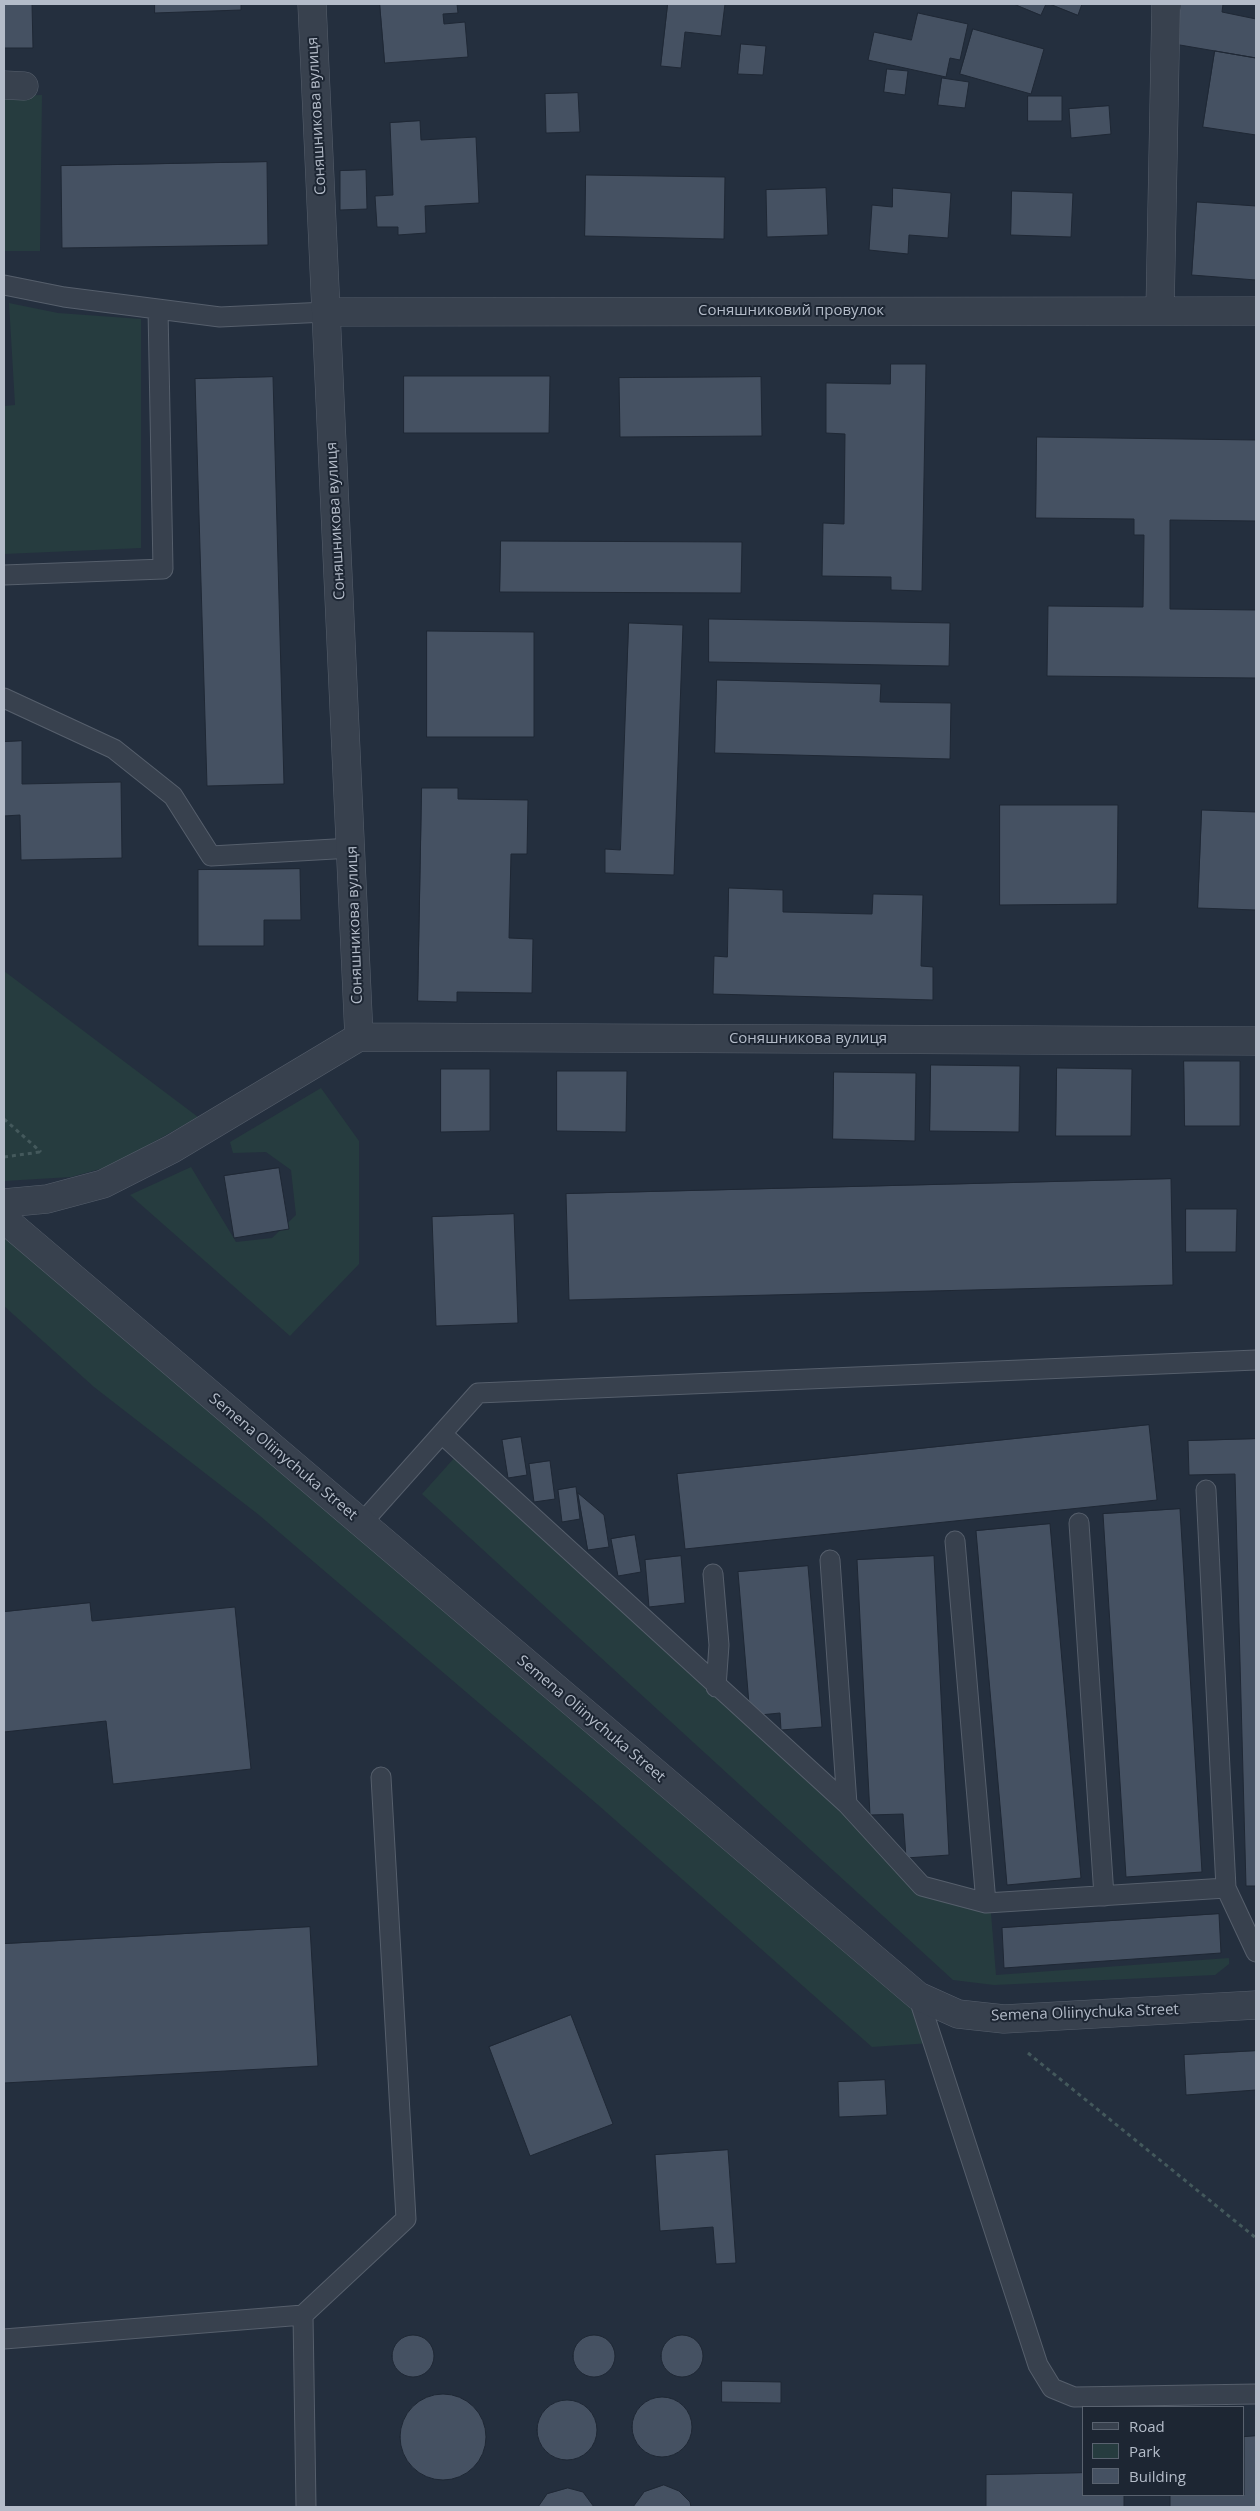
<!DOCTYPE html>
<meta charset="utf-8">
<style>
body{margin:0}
#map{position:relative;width:1260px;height:2511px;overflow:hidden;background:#242f3e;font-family:"Open Sans",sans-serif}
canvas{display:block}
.frame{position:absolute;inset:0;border:5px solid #b4bcc9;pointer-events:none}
.legend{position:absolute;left:1082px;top:2406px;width:162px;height:90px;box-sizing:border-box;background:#1d2633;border:1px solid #59626f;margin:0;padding:6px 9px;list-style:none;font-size:15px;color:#b4bcc9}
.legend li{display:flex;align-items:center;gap:10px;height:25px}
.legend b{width:25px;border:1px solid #59626f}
</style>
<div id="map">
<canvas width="1260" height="2511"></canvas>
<div class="frame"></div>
<ul class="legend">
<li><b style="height:6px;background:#38414e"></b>Road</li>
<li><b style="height:14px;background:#263c3f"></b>Park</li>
<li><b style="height:14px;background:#455162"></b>Building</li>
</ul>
</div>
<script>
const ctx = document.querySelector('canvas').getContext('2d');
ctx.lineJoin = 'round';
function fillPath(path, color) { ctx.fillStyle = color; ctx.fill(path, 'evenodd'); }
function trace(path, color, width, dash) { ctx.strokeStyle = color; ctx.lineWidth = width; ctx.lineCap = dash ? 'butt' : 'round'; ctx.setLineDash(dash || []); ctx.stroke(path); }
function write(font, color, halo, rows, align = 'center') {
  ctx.font = font + ' "Open Sans",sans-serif'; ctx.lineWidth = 4; ctx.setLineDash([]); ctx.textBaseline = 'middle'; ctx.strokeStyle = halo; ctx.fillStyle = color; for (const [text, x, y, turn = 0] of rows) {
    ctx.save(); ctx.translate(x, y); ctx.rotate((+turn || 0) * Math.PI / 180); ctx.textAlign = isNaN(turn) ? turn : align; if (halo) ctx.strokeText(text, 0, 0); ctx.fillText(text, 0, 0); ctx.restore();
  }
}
const green = new Path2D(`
 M42,95L40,251H4V96Z
 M9,303L58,313L141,319V548L4,554V406L15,405Z
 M4,971L198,1117L111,1166L71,1177L4,1181Z
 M321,1088L359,1141V1264L290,1336L130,1195L191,1167L236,1242L272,1238L296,1215L291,1170L266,1152L233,1153L230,1142Z
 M4,1223L915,1997L931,2043L872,2047L597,1804L259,1515L94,1387L4,1306Z
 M456,1456L922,1880L990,1901L996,1975L1229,1958V1964L1215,1975L994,1985L953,1980L422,1494Z`);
const building = new Path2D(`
 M4,4H32L33,48H4Z
 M155,4H241V10L155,13Z
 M380,4H457L458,13L443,14L444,24L465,22L468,57L385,63Z
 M668,4H725L721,36L685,32L681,68L661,66Z
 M1014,4H1046L1041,15Z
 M1050,4H1082L1078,15Z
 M1181,4H1223L1222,12L1256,19V58L1174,44Z
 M918,13L968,24L960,60L950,58L946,77L868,60L874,32L911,40Z
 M973,29L1044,49L1031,94L960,74Z
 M741,44L766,46L763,75L738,74Z
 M1215,51L1256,58V135L1203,127Z
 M887,69L908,71L905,95L884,92Z
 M942,78L969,82L965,108L938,105Z
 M578,93L580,132L546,133L545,94Z
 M1028,96H1062V121H1028Z
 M1109,106L1111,134L1071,138L1069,109Z
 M420,121L421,140L476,137L479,203L425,206L426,233L398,235V227H377L375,196L393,195L390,123Z
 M267,162L268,245L62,248L61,166Z
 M366,170L367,209L340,210V171Z
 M586,175L725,177L724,239L585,236Z
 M826,188L828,235L767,237L766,190Z
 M893,188L951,193L948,238L909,235L908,254L869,250L872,205L892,207Z
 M1012,191L1073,193L1071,237L1011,235Z
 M1197,202L1256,206V280L1192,275Z
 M891,364H926L922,591L891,590V577L822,576L823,523L844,524L845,434L826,433V383L890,384Z
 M404,376H550L549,433H404Z
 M273,377L284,784L207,786L195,379Z
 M761,377L762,436L620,437L619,378Z
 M1037,437L1256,440V521L1170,520V609L1256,610V678L1047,676L1048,606L1143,607L1144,535H1134V519L1036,518Z
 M501,541L742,542L741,593L500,592Z
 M709,619L950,623L949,666L709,662Z
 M629,623L683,625L674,875L605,873V849L620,850Z
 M427,631L534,632V737H427Z
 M717,680L881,684L880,702L951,703L950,759L715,753Z
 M22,741V784L121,782L122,858L21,860L20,815L4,816V742Z
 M422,788H458V799L528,800L527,854H511L509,938L533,939L532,993L457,992V1002L418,1001Z
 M1000,805H1118L1117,904L1000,905Z
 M1202,810L1256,812V910L1198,908Z
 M300,869L301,920H264V946H198V870Z
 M729,888L783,890V912L872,914L873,894L923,895L921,966L933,967V1000L713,994L714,956L727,957Z
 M1184,1061H1240V1126H1185Z
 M931,1065L1020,1066L1019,1132L930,1131Z
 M1057,1068L1132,1069L1131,1136H1056Z
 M441,1069H490V1131L441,1132Z
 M557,1071H627L626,1132L557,1131Z
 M834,1072L916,1073L915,1141L833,1139Z
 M279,1168L289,1229L234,1238L224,1176Z
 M1171,1179L1173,1285L569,1300L566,1194Z
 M1186,1209H1237L1236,1252H1186Z
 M514,1214L518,1323L436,1326L432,1217Z
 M1149,1425L1157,1500L685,1549L677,1474Z
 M521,1437L527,1475L508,1478L502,1440Z
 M1256,1439V1886H1246L1235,1474L1189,1475L1188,1441Z
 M550,1461L555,1499L534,1502L529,1464Z
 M576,1487L580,1519L562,1522L558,1490Z
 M578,1493L604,1515L609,1547L588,1550Z
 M1180,1509L1202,1872L1126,1877L1103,1514Z
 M1050,1524L1081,1878L1007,1885L976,1531Z
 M635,1535L641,1572L618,1576L611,1539Z
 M681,1556L685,1603L649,1607L645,1560Z
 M934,1556L949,1855L906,1858L903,1814L870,1815L857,1560Z
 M808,1566L822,1727L781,1730L780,1713L750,1716L738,1572Z
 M90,1603L92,1621L235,1607L251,1769L113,1784L106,1721L4,1732V1612Z
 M1219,1914L1221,1953L1004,1968L1002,1928Z
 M310,1927L318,2066L4,2083V1944Z
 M571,2015L613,2124L530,2156L489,2047Z
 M1256,2051V2090L1186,2095L1184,2055Z
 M885,2080L887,2115L839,2117L838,2082Z
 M728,2150L736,2263L716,2264L713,2227L660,2231L655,2155Z
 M661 2356a21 21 0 1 1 42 0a21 21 0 1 1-42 0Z
 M573 2356a21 21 0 1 1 42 0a21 21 0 1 1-42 0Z
 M392 2356a21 21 0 1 1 42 0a21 21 0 1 1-42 0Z
 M722,2381L781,2382V2403L722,2402Z
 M400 2437a43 43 0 1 1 86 0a43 43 0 1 1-86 0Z
 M632 2427a30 30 0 1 1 60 0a30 30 0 1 1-60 0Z
 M537 2430a30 30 0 1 1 60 0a30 30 0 1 1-60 0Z
 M1256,2436V2507H1170V2495H1244V2437Z
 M1084,2473V2495H1124V2507H986V2475Z
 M664,2485L679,2491L690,2502L691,2507H633L644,2492Z
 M568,2488L583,2492L594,2507H538L547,2494Z`);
const path = new Path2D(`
 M4,1119L41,1152
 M4,1157L40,1152
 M1028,2053L1256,2238`);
const lane = new Path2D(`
 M4,285L64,297L220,317L326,312
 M4,575L163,569L158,309
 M4,698L114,749L173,796L211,856L352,848
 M442,1434L847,1804L922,1886L986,1903L1226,1888L1256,1952
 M1206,1490L1226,1888
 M1079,1523L1104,1896
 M361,1524L478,1393L1256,1360
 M955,1541L986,1903
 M830,1560L847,1804
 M713,1574L719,1645L716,1687
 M918,1996L1038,2365L1052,2388L1074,2397L1256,2394
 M303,2315L306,2507
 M4,2339L303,2315L406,2219L381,1777`);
const street = new Path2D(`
 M312,4L359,1037L1256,1041
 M4,85L24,86
 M1160,311L1166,4
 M326,312L1256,311
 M4,1203L47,1199L103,1184L172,1149L359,1037
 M4,1219L918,1996L958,2014L1004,2019L1256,2005`);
const streetNames = [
 ["Соняшникова вулиця",317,116,-93],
 ["Соняшниковий провулок",791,311],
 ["Соняшникова вулиця",336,521,-93],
 ["Соняшникова вулиця",355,925,-92],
 ["Соняшникова вулиця",808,1039],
 ["Semena Oliinychuka Street",283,1457,40],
 ["Semena Oliinychuka Street",591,1719,40],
 ["Semena Oliinychuka Street",1085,2013,-2]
];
fillPath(green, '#263c3f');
fillPath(building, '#455162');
trace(building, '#1f2835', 1);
trace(lane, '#565f6c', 21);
trace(street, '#565f6c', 29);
trace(path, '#44595c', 3, [4, 4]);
trace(lane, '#38414e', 19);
trace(street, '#38414e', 28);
write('15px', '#b4bcc9', '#1d2633', streetNames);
</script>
